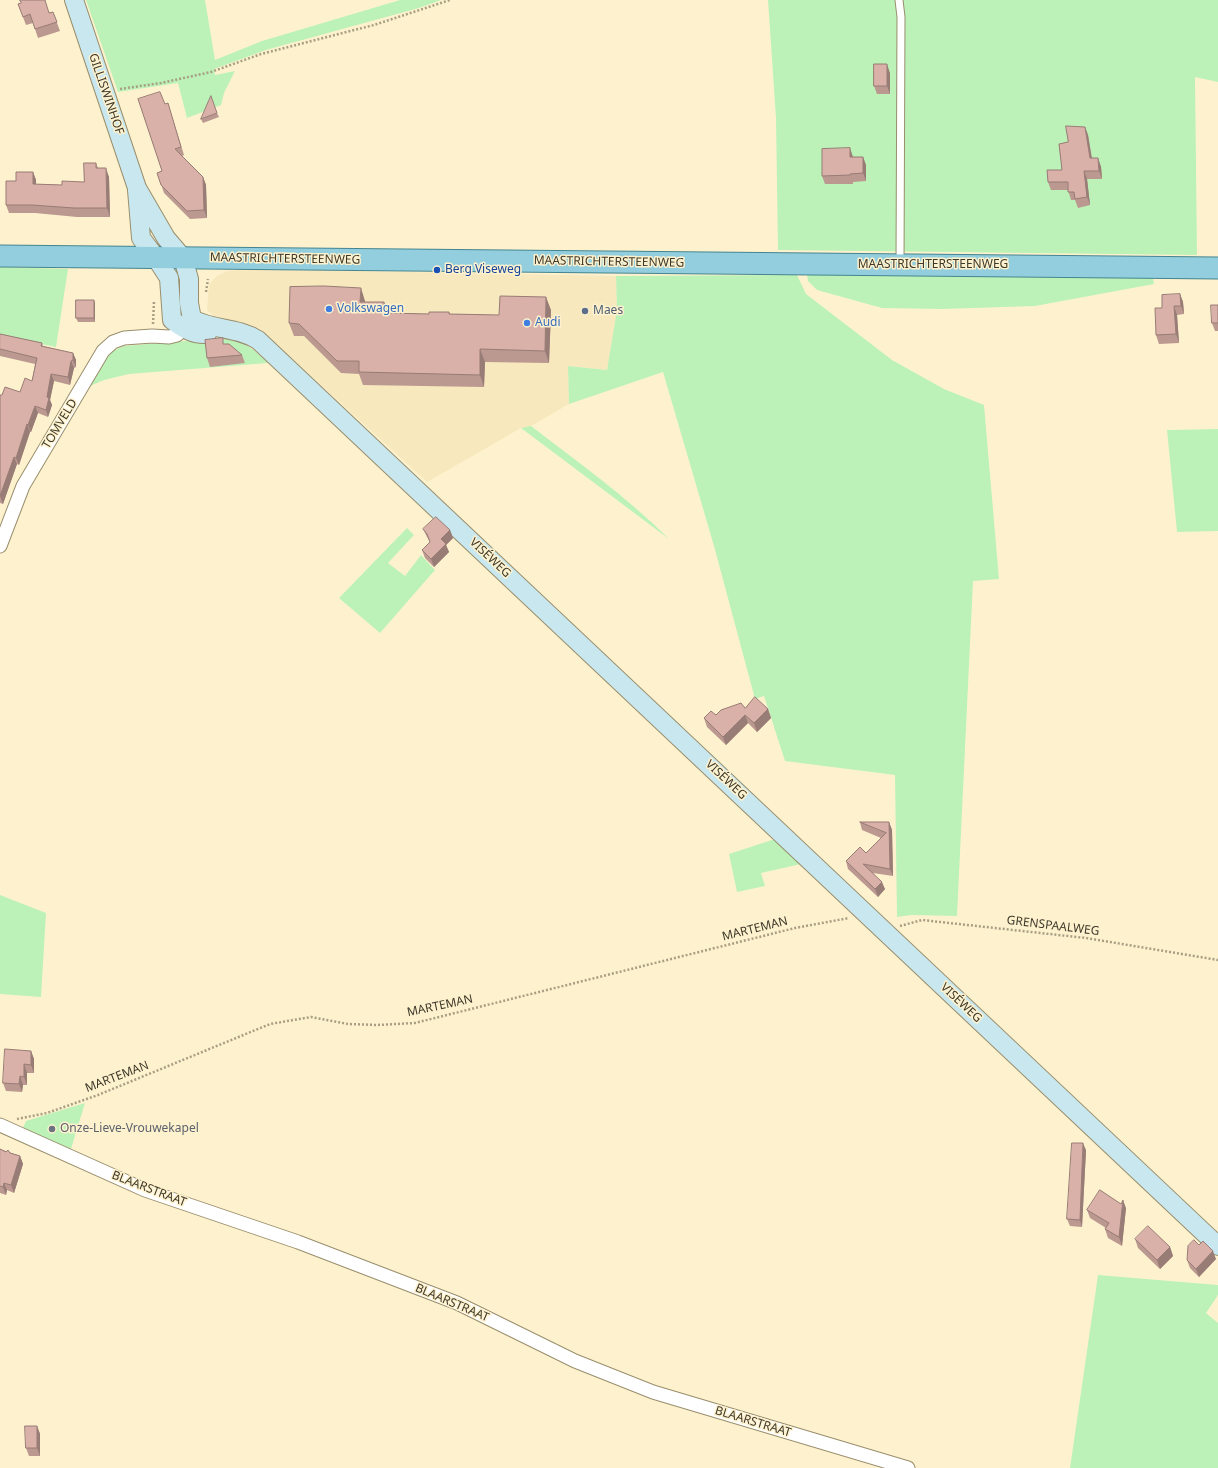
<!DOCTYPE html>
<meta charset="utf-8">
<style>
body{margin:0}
canvas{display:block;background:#fef2ce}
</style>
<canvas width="1218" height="1468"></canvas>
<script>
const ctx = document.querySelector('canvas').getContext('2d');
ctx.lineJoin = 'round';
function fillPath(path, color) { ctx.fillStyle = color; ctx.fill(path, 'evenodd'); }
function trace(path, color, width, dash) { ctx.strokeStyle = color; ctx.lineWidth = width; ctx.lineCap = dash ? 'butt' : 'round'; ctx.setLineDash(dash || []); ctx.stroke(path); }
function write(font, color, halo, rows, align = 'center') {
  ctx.font = font + ' "Noto Sans",sans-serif'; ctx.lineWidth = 3; ctx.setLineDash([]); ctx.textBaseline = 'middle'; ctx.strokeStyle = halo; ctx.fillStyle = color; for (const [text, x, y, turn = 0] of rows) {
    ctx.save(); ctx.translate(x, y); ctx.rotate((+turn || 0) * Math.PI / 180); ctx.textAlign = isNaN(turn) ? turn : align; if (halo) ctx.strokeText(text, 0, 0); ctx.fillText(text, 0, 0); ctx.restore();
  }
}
const built = new Path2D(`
 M248,269L616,276L617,310L607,370L568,366L569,404L531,426L521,428L427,482L259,328L244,323L214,316L207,310L209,284L217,276L227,271Z`);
const green = new Path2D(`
 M86,0H205L215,60L262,41L400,0H441L419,8L266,50L214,69L215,75L235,71L224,93L221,105L187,118L178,83L118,92Z
 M768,0H1218V82L1195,77L1197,255L778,250L776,118Z
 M0,267L68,269L56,347L0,336Z
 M807,274L1153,278L1154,284L1035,306L942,309L882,308L817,290L808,281Z
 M797,275L806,294L892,360L944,389L984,405L999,579L973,581L957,916L911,915L897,917L895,775L785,761L764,696L755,699L714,546L663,372L569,404L568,366L607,370L617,310L616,276Z
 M221,338L237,340L254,350L268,363L129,374L104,380L90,386L107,358L113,351L124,346Z
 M531,426C578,462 627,497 669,539L521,428Z
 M1218,429V531L1177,532L1167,430Z
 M407,528L414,535L388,563L405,576L421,555L435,570L380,633L339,598Z
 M775,839L801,864L761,873L765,886L737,892L729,854Z
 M0,895L46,913L41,997L0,994Z
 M85,1103L71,1149L29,1133L23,1128L26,1121Z
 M1098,1275L1218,1285V1295L1206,1313L1218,1323V1468H1070Z`);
const path = new Path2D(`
 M120,89L161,83L211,72L261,54L374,25L450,0
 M206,292L208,279
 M153,324L154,301
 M900,926L922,920L1086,938L1218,960
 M17,1119L47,1113L98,1095L270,1024L311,1017L348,1024L377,1025L415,1023L795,928L849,918`);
const lane = new Path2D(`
 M899,0L901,17L900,263`);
const street = new Path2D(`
 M0,546L23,486L103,351L113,342L124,338L152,336L169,337L177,335L190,322
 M0,1125L145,1190L298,1242L457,1303L575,1361L653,1392L908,1468`);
const secondary = new Path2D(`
 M74,0L137,188L166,238L183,258L189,279V303L192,319C213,330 237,327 258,340L1218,1246
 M137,190L141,238L156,258L169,278L172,320C182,328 193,335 207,334`);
const primary = new Path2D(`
 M0,256L1218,268`);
const wall = new Path2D(`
 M21,3L49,13L53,12L60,31L38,38L33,23L26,25L18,4Z
 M890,73V94H877L874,86Z
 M168,103L184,155L182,156L203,177L206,185L207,218L190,219L164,193L157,173L162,171L165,104Z
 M217,113L219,117L203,123L201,119Z
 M1085,127L1088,135L1092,158H1098L1101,167L1102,179H1087L1090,205L1078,208L1075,200H1071L1068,190H1051L1048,182L1062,170Z
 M853,157H863L866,165V181L853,182V184H825L822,176Z
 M96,163L98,168L109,177L110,217H77L35,213H9L6,205L16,181L33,172L36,180V184L62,185L84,182Z
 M1180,294L1183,302L1184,314L1177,315L1179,343L1159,344L1156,335L1162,308Z
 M94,300L95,304V322H78L76,318Z
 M365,301V302H384L388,313L429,314L449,312L450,314L499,315L551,310L549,363L485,362L484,387L363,385L359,374L341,373L304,336H294L289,323Z
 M1218,305V331H1215L1212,323Z
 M0,334L42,343L43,346L73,353L76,360V367L74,368L70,385L54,381L50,400L52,405L48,417L38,413L31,432H30L19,465L17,464L3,504L0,503V395H2L20,392L32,381L35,364L0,356Z
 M225,344L242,355L245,363L210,367L207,358Z
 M423,529L450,530L453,538L446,545L449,552L434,567L425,558L422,550L430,542L427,537Z
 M745,708L768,709L771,718L757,732L748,723L726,745L707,727L704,718Z
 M860,822H889L892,830L893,876L873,873L885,889L878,897L848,869L846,861L866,853L881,838L862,830Z
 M31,1051L34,1059V1073H27V1085H23L22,1092L6,1091L3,1083Z
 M0,1149L20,1156L23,1164L14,1193L7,1190L6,1195L0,1193Z
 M1086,1150L1082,1227L1070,1226L1067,1219Z
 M1126,1208L1122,1246L1108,1238L1105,1229L1106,1228L1090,1218L1087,1210Z
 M1135,1239L1170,1247L1173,1256L1160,1269L1138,1248Z
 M1199,1245L1216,1259L1199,1277L1190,1268L1187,1260Z
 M37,1426L40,1434V1456H29L26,1448Z`);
const shadedWall = new Path2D(`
 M887,64L890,73V94L887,86Z
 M1085,127L1088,135L1093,167L1090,158Z
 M850,148L853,157H850Z
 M863,157L866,165V181L863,173Z
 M1098,158L1101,167L1102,179L1099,171Z
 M106,168L109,177L110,217L107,208Z
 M1084,171L1087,179L1090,205L1087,197Z
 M33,172L36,180V192L33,184Z
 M203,177L206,185L207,218L204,210Z
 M361,288L365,301V314L360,302Z
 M1180,294L1183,302L1184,314L1181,306Z
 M546,297L551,310L549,363L545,351Z
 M94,300L95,304V322L94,318Z
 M384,302L388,314L384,313Z
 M1174,306L1177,315L1179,343L1176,334Z
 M480,349L485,362L484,387L480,375Z
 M73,353L76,360V367L73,360Z
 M71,361L74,368L70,385L68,377Z
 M51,374L54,381L50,400L52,405L48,417L46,410L47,397Z
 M35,406L38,413L31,432L28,425Z
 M27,424L30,432L19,465L16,458Z
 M14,457L17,464L3,504L0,496Z
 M450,530L453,538L446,545L449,552L434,567L431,559L441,539Z
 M768,709L771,718L757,732L754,723Z
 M745,715L748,723L726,745L723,737Z
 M889,822L892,830L893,876L890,869Z
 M882,882L885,889L878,897L875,889Z
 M31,1051L34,1059V1073L31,1065Z
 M24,1064L27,1073V1085L24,1077Z
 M20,1076L23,1085L22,1092L19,1084Z
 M1083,1143L1086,1150L1082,1227L1080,1220Z
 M20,1156L23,1164L14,1193L11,1185Z
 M4,1183L7,1190L6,1195L3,1187Z
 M1123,1200L1126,1208L1122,1246L1119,1237Z
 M1170,1247L1173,1256L1160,1269L1157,1260Z
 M1213,1251L1216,1259L1199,1277L1196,1269Z
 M37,1426L40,1434V1456L37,1448Z`);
const building = new Path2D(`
 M20,0H45L49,13L53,12L57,22L35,29L30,14L23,17L18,4L21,3Z
 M874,64H887V86H874Z
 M160,92L165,104L168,103L181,147L175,149L203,177L204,210L187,211L161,185L157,173L162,171L138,99Z
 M211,96L217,113L201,119Z
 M1066,126L1085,127L1090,158H1098L1099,171H1084L1087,197L1075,199L1074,192H1068V182H1048L1047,170H1062L1059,144L1068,142Z
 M850,148V157H863V173L850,174V175L822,176V149Z
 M84,163H96V168H106L107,208H74L32,205H6V181H16V172H33V184L62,185V181L84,182Z
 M324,286L361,288L360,302H384V313L429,314V312H449V314L499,315L500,296L546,297L545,351L480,349V375L359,372V361H337L299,324L289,323L290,287Z
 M1180,294L1181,306H1174L1176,334L1156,335L1155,308H1162V295Z
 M76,300H94V318H76Z
 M1211,305H1218V323H1212Z
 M0,334L42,343L41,346L73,353V360L71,361L68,377L51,374L47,397L49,398L46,410L35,406L28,425L27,424L16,458L14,457L0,496V395H2L5,387L20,392L25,378L32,381L37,358L0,349Z
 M223,338V344H229L242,355L207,358L205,340Z
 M436,517L450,530L441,539L446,544L431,559L422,550L430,542L427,534L423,529Z
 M755,697L768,709L754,723L745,715L723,737L704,718L711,711L716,715L721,710L741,703L745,708Z
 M860,822H889L890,869L863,864L882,882L875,889L846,861L860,847L866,853L886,833Z
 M5,1049L31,1051V1065L24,1064V1077L20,1076L19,1084L3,1083Z
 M1072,1143H1083L1080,1220L1067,1219Z
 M0,1149L6,1152L8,1150L10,1153L20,1156L11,1185L4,1183L3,1187L0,1186Z
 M1100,1190L1121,1204L1123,1200L1119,1237L1105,1229L1109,1223L1087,1210Z
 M1148,1226L1170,1247L1157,1260L1135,1239Z
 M1194,1240L1199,1245L1203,1241L1213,1251L1196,1269L1187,1260L1188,1246Z
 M25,1426H37V1448H26Z`);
const markers = [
 [437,270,4,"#1a4fb4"],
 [329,309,4,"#3f7fe0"],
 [585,311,4,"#5c6f8a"],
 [527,323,4,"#3f7fe0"],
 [52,1129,4,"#6b7280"]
];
const streetNames = [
 ["GILLISWINHOF",106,94,71],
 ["MAASTRICHTERSTEENWEG",285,259,1],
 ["MAASTRICHTERSTEENWEG",609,262,1],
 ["MAASTRICHTERSTEENWEG",933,265],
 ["TOMVELD",60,424,-59],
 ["VISÉWEG",490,558,43],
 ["VISÉWEG",726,780,43],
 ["GRENSPAALWEG",1053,926,7],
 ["MARTEMAN",755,929,-14],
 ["VISÉWEG",961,1003,43],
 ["MARTEMAN",440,1006,-12],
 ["MARTEMAN",117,1077,-21],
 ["BLAARSTRAAT",149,1189,21],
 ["BLAARSTRAAT",452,1303,23],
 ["BLAARSTRAAT",753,1422,17]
];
const transitNames = [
 ["Berg Viseweg",445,270]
];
const shopNames = [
 ["Volkswagen",337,309],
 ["Audi",535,323]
];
const serviceNames = [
 ["Maes",593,311]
];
const worshipNames = [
 ["Onze-Lieve-Vrouwekapel",60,1129]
];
fillPath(built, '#f7e8bd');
fillPath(green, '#bcf2b8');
trace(lane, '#998e6d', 9);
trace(street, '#998e6d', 15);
trace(secondary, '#998e6d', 20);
trace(primary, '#458590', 23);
trace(path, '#a79e84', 2.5, [2, 2]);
trace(lane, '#fff', 7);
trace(street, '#fff', 13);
trace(secondary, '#c8e7ee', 18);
trace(primary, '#92cedd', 21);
fillPath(wall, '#bb9890');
fillPath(shadedWall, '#987c76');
fillPath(building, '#d9b1a8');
trace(building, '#987c76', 1);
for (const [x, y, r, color] of markers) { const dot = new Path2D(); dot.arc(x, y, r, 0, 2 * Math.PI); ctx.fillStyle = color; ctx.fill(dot); trace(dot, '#fef2ce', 1.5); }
write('12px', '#3d382a', '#fef2ce', streetNames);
write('12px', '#164399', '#fef2ce', transitNames, 'left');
write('12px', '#366cbe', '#fef2ce', shopNames, 'left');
write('12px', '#4e5e75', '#fef2ce', serviceNames, 'left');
write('12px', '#5b616d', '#fef2ce', worshipNames, 'left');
</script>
